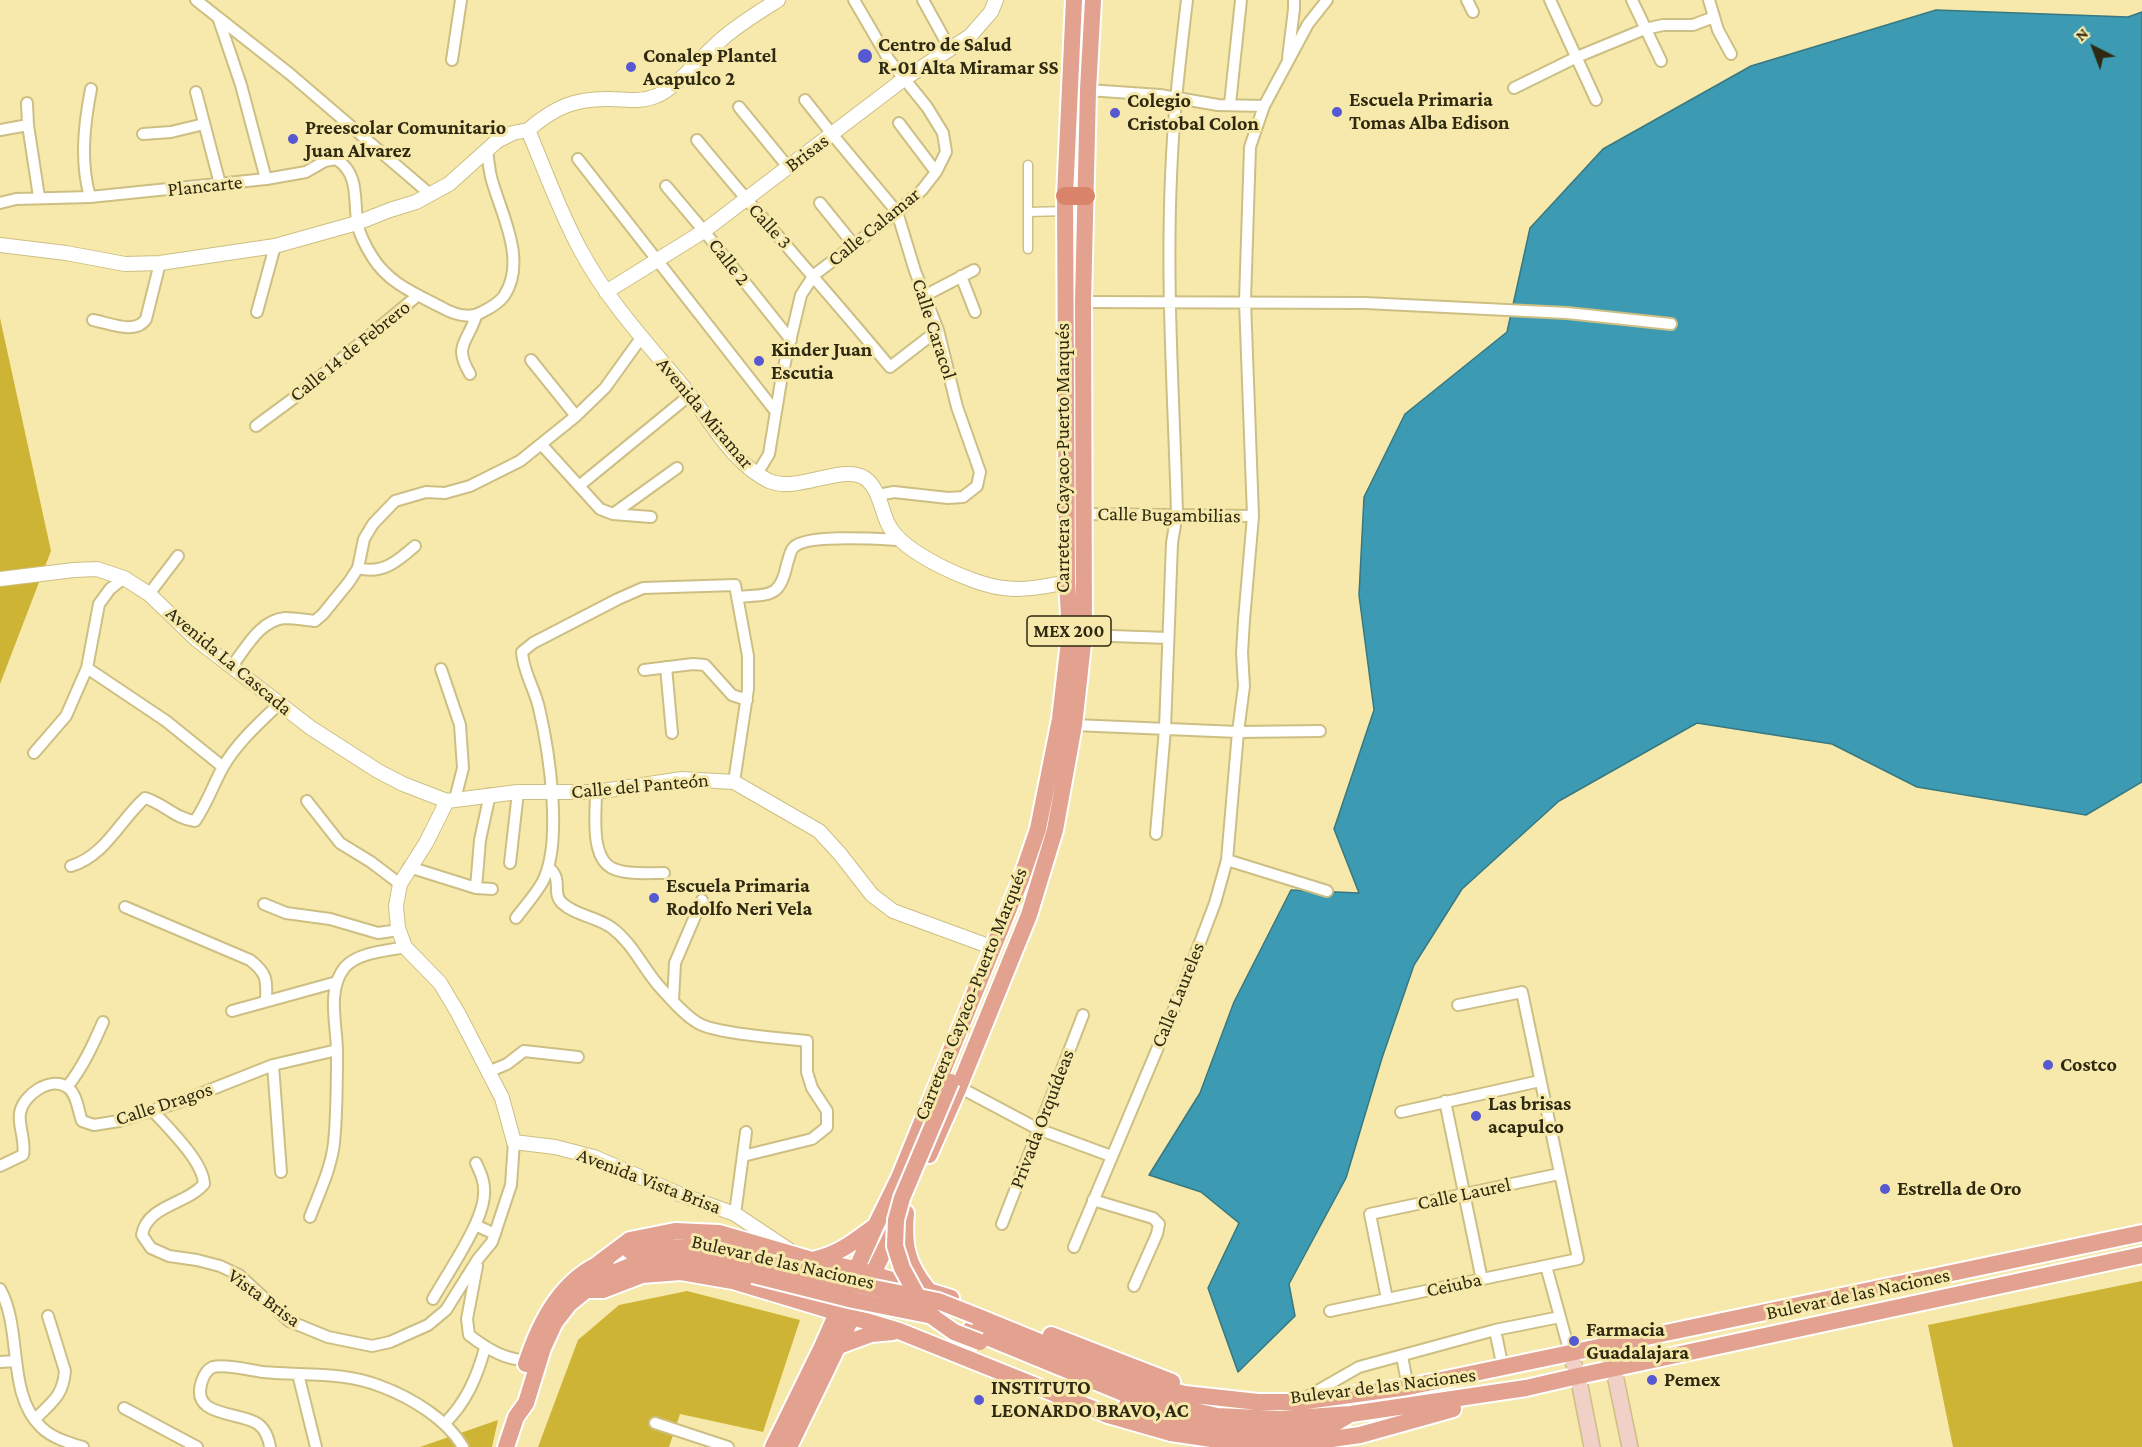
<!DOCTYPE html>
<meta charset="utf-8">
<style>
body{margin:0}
#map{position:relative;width:2142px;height:1447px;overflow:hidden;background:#f6e9ab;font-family:"Crimson Pro",serif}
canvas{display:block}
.north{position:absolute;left:2064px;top:18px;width:60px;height:60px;-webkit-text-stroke:4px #f6e9ab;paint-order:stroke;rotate:318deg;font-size:16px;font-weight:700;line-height:24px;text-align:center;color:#2e2910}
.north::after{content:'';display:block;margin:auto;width:21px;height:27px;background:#2e2910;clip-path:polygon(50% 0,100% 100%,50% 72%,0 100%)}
</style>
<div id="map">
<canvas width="2142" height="1447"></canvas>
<div class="north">N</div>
</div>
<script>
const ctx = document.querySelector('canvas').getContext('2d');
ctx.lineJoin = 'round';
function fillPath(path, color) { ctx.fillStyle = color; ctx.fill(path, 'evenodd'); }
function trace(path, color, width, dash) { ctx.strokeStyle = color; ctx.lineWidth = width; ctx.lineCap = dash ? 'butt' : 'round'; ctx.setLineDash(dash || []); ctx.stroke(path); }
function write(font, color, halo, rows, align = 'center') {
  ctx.font = font + ' "Crimson Pro",serif'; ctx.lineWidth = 6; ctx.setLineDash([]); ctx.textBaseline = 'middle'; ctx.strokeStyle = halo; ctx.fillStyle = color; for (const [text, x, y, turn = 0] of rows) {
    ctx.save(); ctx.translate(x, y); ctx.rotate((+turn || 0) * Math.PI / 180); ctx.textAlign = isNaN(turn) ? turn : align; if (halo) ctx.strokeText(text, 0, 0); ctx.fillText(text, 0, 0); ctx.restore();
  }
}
const green = new Path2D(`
 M0,318L51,551L0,684Z
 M2142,1281V1447H1953L1928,1325Z
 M687,1291L800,1320L763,1432L680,1414L669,1447H538L578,1340L619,1305Z
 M498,1420L492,1447H420Z`);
const water = new Path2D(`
 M1936,10L2128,17L2142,12V782L2086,815L1917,787L1832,744L1697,723L1559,801L1462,889L1414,965L1382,1058L1346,1178L1289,1284L1295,1316L1238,1372L1208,1288L1239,1223L1201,1192L1149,1175L1200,1093L1234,1002L1291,890L1359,893L1334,829L1374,710L1359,595L1364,497L1405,414L1507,332L1530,228L1603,149L1751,66Z`);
const pedestrian = new Path2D(`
 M1028,165V249
 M1028,212L1066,211`);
const minor = new Path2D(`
 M196,0L290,74L431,195
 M923,0L950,49
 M1467,0L1473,12
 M1550,0L1596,100
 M1632,0L1661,61
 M1709,0L1718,30L1731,54
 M219,20L241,85L266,179
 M1288,58L1294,9V0
 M452,60L461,0
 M1514,88L1577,57L1645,29L1663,25H1693L1714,17
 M1088,90L1160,95L1218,105L1264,106
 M196,92L220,184
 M805,100L832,134L897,212L915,271L938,330L957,407L980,472L977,486L963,497L948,498L894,492L878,495
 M27,103L28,125L39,197
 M1230,104L1241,0
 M739,107L788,167
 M899,123L936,172
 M0,130L28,125
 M143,134L171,132L204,124
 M697,140C760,217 826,290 890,367L938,330
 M578,159L776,412
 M666,186L704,231L791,340
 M90,197C80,162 84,125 91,89
 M0,203L16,199L90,197L266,179L306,172L325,161L336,159C359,173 354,198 357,221C358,232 367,249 373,258C389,283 414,293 439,306C451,313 469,320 482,312C490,308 499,303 504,296C528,260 500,212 491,177C489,168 488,158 487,149
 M820,203L854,245
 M961,276L975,312
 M924,296L974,270
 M1083,302L1365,303L1567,313L1671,324
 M257,312L275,246
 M93,320C109,323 136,335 146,319L160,263
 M531,360L576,416
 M470,374C453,345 467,344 476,316
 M256,426L298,395L417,296
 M541,444L600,509L613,514L651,517
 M757,474L769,454L782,375L801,295L814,275L897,212L922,190L936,172L946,152L943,133L927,107L889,60L854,0
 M579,486L690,395
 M613,514L677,468
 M1084,514L1253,516
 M358,568C382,575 398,561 415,546
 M149,594L178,556
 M738,597C769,594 780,599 787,564C789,559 790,550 794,547C807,534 879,539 899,540
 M1084,635L1168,638
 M232,666C246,648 260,620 285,618C295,618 305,620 315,621L323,614L349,582L358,568L364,539L373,524L395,501L426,492L445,493L470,486L520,461L576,416L605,388L641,338
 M666,667L672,733
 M87,668L166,721L223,767
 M441,669L460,725L463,768L455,799
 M644,670L693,664L705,665L732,695L747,700
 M1074,725L1238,732L1320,731
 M34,753L66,716L87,668L99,604L110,589L124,578
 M596,792C596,813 590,857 612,868C626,875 648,873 664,873
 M307,801L340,843L371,862L400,884
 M1156,834L1165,729L1172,543L1177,513C1174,402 1166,289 1171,177C1173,118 1180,59 1187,0
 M1227,860L1327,891
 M510,863L518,792
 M71,866C105,856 120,820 145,798C163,803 176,819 195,821C207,804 213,785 223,767C237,743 259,723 279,704
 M409,867L476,888L492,889
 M548,867C564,879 551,893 562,903C576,916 598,917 612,928C632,943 642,966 658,985C670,998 683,1014 698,1023C716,1034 783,1038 807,1041V1072L812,1088L827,1111V1127L812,1139L743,1156
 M476,888L480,840L490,794
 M264,904L286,913L330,919L378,933L392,931L398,928
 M125,907L250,960C267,973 267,980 266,1000
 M516,918C525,906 536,894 543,881C563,841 549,751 539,708C535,689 523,672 522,652L533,643L618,599L643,588L735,585L748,656V689L734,782
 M673,1000L675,963L702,900
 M232,1011L337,982
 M273,1065L281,1172
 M488,1072L507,1064L524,1051L578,1057
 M67,1087C83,1067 93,1045 103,1022
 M959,1087L1038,1129L1111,1156
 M1445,1101L1482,1280
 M153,1111C168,1128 203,1161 204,1184C186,1205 147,1205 142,1235L151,1248L169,1256L197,1260L220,1266L239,1275L289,1321L328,1337L372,1346L390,1342L428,1325L446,1310L478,1259L492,1242L511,1185L514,1142
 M1401,1112L1540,1081
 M0,1166L23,1155C26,1140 18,1127 20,1113C23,1095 50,1076 67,1087C77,1093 78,1111 82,1121L94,1125L119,1121L182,1101L273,1065L337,1050
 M1093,1200L1153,1218L1159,1224L1157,1234L1134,1286
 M735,1214L746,1132
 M310,1217C319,1193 331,1169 334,1143C337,1113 337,1082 337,1052C337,1025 326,990 345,967C359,952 387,951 405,947
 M1002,1224L1083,1015
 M475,1225L495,1234
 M1074,1247L1182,990L1215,903L1227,860L1238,732L1244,686L1242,653L1244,620L1253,516L1245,301L1250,147L1264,106L1308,24L1327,0
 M477,1266L467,1319L469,1335C486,1348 506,1361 528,1360
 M1546,1266L1570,1353
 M0,1289C23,1330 6,1393 41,1427C52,1438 69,1443 83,1447
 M433,1299C447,1274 484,1221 484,1194C485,1182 481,1174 476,1163
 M1387,1299L1370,1214L1559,1174
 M1330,1311L1578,1259L1522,992L1458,1005
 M1495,1330L1503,1368
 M1402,1356L1408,1387
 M0,1362L16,1361
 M298,1374L316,1447
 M1305,1398L1359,1367L1495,1330L1560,1317
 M124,1408L197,1447
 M35,1419C52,1402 63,1396 65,1371L48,1316
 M655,1423L728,1447
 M444,1424C466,1403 477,1377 485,1348
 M270,1447C269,1439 265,1429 258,1424C240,1411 189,1418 202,1381C204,1375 208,1369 213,1367C225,1364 250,1370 263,1372C302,1376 343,1371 380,1386C410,1397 447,1419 463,1447`);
const tertiary = new Path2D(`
 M528,130C545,170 560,213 581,251C610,305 652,348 690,395C713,425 734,464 769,481C797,493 840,465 863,477C879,486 881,510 888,524C902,553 973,585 1004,588C1025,591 1047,586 1067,582
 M528,130C555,107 575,98 611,99C626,100 642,102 656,96C675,89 705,53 722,39C739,24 759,12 778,0
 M0,245L66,253L125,264L160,263L275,246L357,223L390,210L416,202L449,184L497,141L513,133L528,130
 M606,292L704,231L904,79L970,36L991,12L996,0
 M0,579L74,570L97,569L124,578L149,594L197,640L311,728L378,771L403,784L447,801L518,792H596L682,779L734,782L819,831L840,854L872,895L893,911L994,948
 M447,801L426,843L400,884L396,906L398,928L405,947L440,983L458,1013L502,1098L514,1142L555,1147L594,1157L679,1194L735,1214L789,1250`);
const secondary = new Path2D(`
 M1609,1346L1630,1447
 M1570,1353L1578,1376L1592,1447`);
const primary = new Path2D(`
 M929,1155L959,1087L1029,915L1055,830L1074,725L1084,635L1083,302L1088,90L1093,0
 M906,1213C903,1245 907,1265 928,1290
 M630,1251L640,1248L699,1247L755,1260
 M816,1259C839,1254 855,1241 874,1227
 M598,1264L630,1240L675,1231L719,1233L812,1260L856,1269L951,1298
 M585,1290H603L642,1275L681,1272L733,1281L899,1331L1108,1415L1171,1433L1231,1442L1304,1443L1360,1435L1453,1409
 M976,1316L1140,1383L1185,1394L1258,1402H1299L1408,1387L2142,1233
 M970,1330L1133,1397L1217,1416L1280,1419L1351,1414L1526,1388L1578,1376L2142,1255
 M1051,1335L1172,1382
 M836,1347L871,1334L893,1332
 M526,1364C540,1321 562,1278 606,1261
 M1127,1405L1206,1428L1264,1432L1329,1427L1349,1415
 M506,1447L516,1417L526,1403L543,1348L555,1322L569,1304L601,1278L645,1260H698L750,1274
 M773,1447L822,1347L875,1227L899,1178L1021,879L1038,829L1060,719L1070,633L1067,582L1065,196L1074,0
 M789,1447L897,1224`);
const trunk = new Path2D(`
 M1065,196H1086`);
const primaryBridge = new Path2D(`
 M951,1082L902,1198L896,1220L895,1246L902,1268L926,1312L954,1332L980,1342
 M755,1260L830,1279L938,1301L976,1316
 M753,1275L853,1300L933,1316`);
const markers = [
 [865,56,8,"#5659d1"],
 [631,67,6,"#5659d1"],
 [1337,112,6,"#5659d1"],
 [1115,113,6,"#5659d1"],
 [293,139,6,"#5659d1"],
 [759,361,6,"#5659d1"],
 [654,898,6,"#5659d1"],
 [2048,1065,6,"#5659d1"],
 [1476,1116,6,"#5659d1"],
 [1885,1189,6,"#5659d1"],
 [1574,1341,6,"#5659d1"],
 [1652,1380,6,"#5659d1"],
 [979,1400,6,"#5659d1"]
];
const shields = [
 [1069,631,84]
];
const shieldNames = [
 ["MEX 200",1069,631]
];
const poiNames = [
 ["Centro de Salud",878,45],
 ["R-01 Alta Miramar SS",878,68],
 ["Conalep Plantel",643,56],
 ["Acapulco 2",643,79],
 ["Escuela Primaria",1349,100],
 ["Tomas Alba Edison",1349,123],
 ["Colegio",1127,101],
 ["Cristobal Colon",1127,124],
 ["Preescolar Comunitario",305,128],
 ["Juan Alvarez",305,151],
 ["Kinder Juan",771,350],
 ["Escutia",771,373],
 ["Escuela Primaria",666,886],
 ["Rodolfo Neri Vela",666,909],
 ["Costco",2060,1065],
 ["Las brisas",1488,1104],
 ["acapulco",1488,1127],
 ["Estrella de Oro",1897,1189],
 ["Farmacia",1586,1330],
 ["Guadalajara",1586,1353],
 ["Pemex",1664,1380],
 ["INSTITUTO",991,1388],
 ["LEONARDO BRAVO, AC",991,1411]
];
const streetNames = [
 ["Brisas",807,153,-37],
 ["Plancarte",205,186,-6],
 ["Calle 3",770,226,48],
 ["Calle Calamar",874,227,-39],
 ["Calle 2",729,262,52],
 ["Calle Caracol",934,329,72],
 ["Calle 14 de Febrero",350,351,-39],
 ["Avenida Miramar",705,413,50],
 ["Carretera Cayaco-Puerto Marqués",1063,458,-90],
 ["Calle Bugambilias",1169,515,1],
 ["Avenida La Cascada",229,661,40],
 ["Calle del Panteón",640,786,-5],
 ["Carretera Cayaco-Puerto Marqués",971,994,-68],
 ["Calle Laureles",1178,995,-68],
 ["Calle Dragos",164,1104,-18],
 ["Privada Orquídeas",1042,1119,-69],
 ["Avenida Vista Brisa",649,1181,21],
 ["Calle Laurel",1464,1194,-12],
 ["Bulevar de las Naciones",783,1262,13],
 ["Ceiuba",1454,1285,-12],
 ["Bulevar de las Naciones",1858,1294,-12],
 ["Vista Brisa",264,1298,36],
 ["Bulevar de las Naciones",1383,1386,-7]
];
fillPath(green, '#ceb435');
fillPath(water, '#3c9ab2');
trace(water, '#387881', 1.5);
trace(pedestrian, '#cdbf83', 11);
trace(minor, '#cdbf83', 14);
trace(tertiary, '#cdbf83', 16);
trace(secondary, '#cdbf83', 18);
trace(primary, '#fff', 20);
trace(trunk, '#fff', 21);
trace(pedestrian, '#fff', 8);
trace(minor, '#fff', 10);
trace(tertiary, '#fff', 14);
trace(secondary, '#f1d0c7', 15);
trace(primary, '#e2a28f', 16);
trace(trunk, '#d8836a', 18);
trace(primaryBridge, '#fff', 20, []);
trace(primaryBridge, '#e2a28f', 16);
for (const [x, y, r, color] of markers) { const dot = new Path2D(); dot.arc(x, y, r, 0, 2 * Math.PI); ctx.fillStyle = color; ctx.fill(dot); trace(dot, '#f6e9ab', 2); }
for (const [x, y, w] of shields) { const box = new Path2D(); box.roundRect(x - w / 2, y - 15, w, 30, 4.5); ctx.fillStyle = '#f6e9ab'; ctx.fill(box); trace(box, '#2e2910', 1.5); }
write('bold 18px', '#2e2910', null, shieldNames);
write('bold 20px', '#2e2910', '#f6e9ab', poiNames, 'left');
write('20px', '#2e2910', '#f6e9ab', streetNames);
</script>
